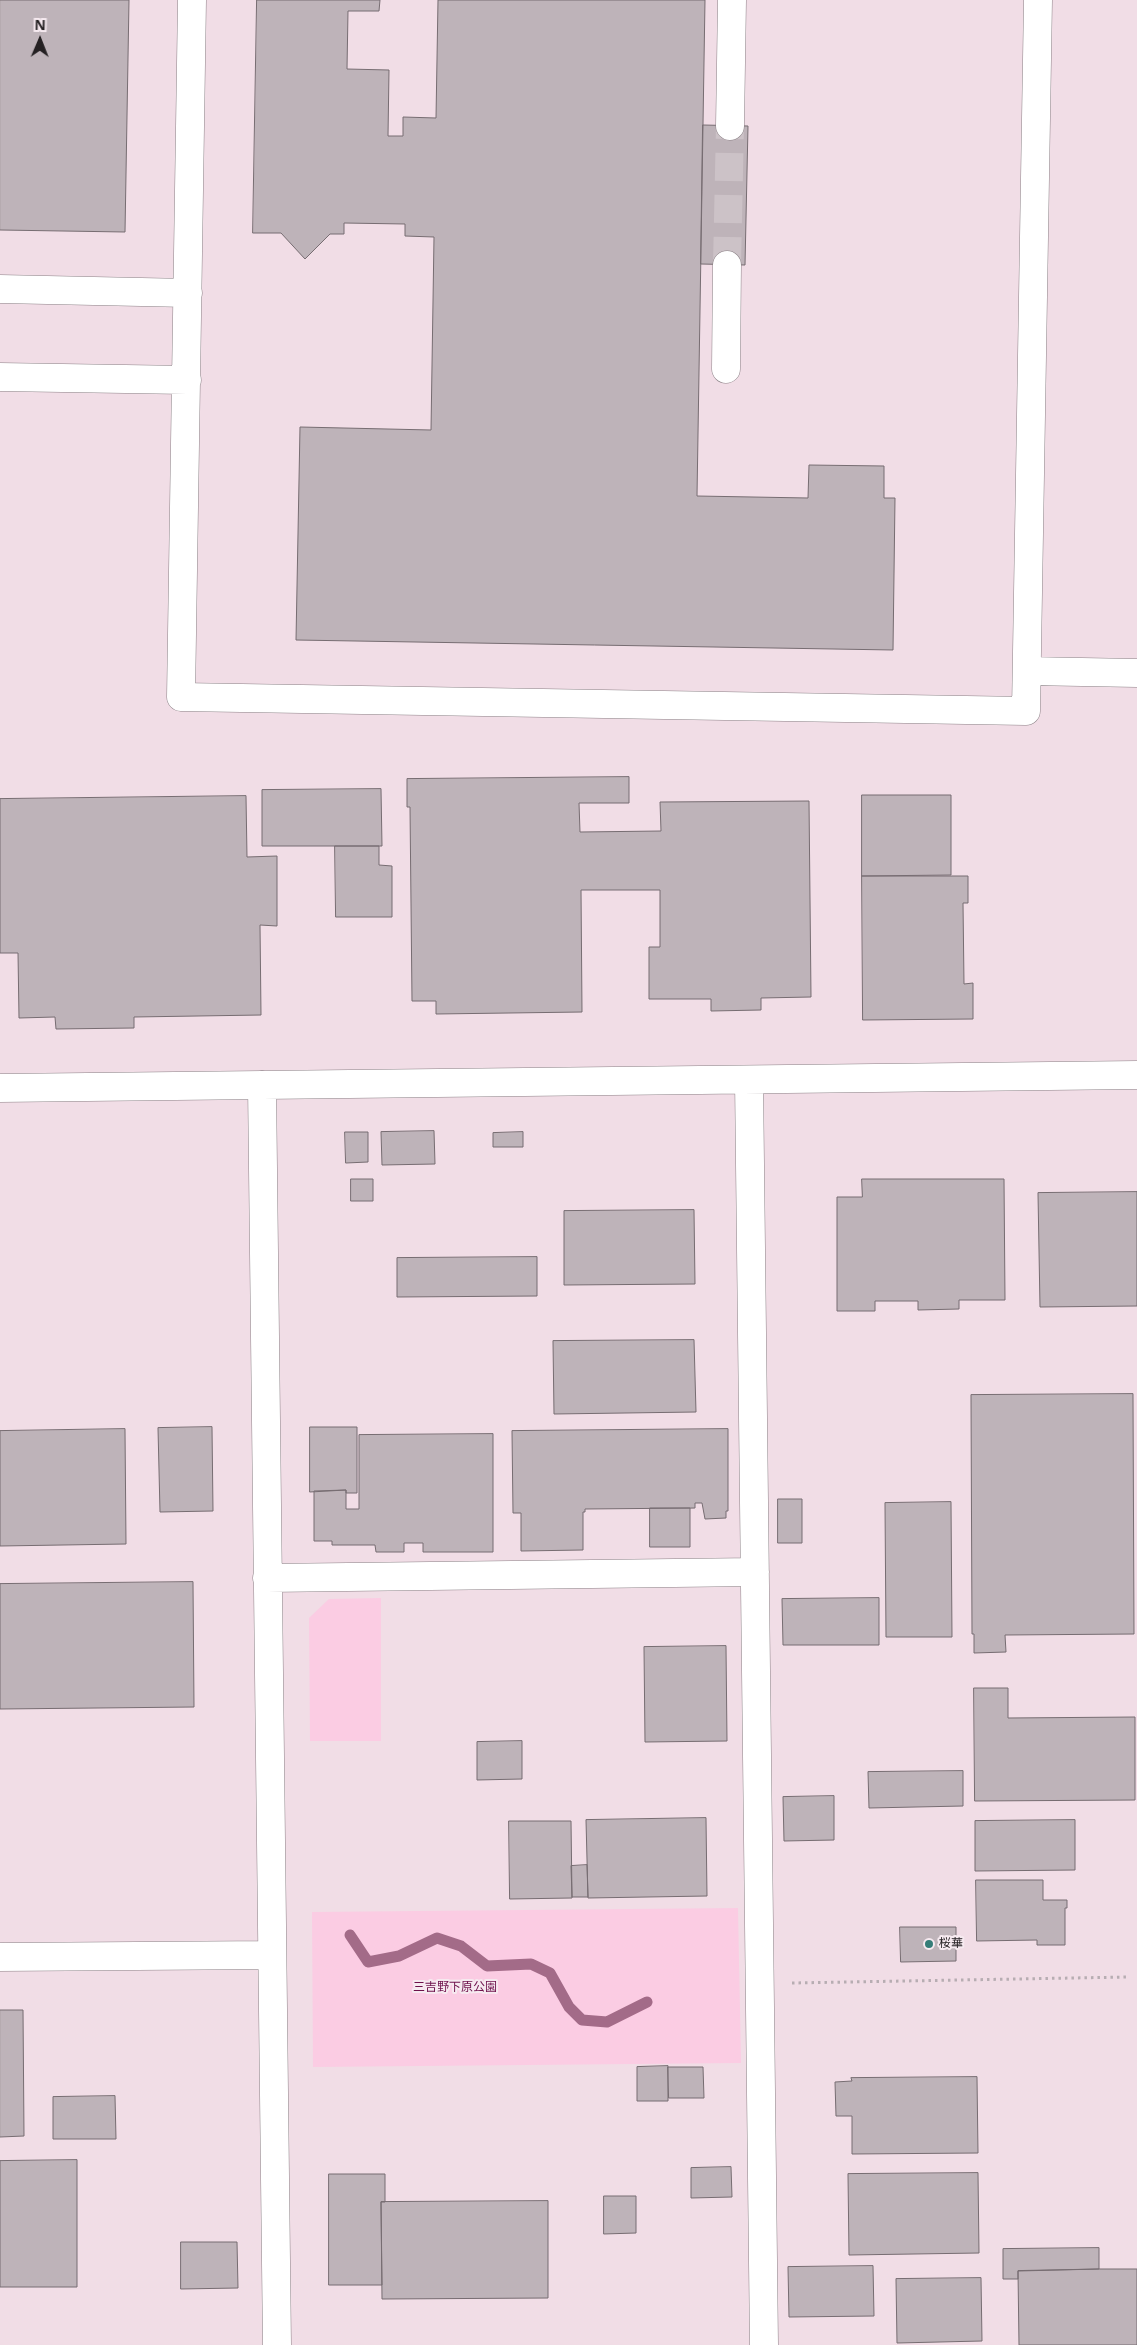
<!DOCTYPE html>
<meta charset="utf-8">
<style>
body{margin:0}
#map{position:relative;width:1137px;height:2345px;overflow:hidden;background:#f6eaf0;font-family:"Noto Sans",sans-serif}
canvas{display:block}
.north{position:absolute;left:15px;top:15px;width:50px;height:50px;-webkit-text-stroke:4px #f6eaf0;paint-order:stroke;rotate:1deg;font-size:14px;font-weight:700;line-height:20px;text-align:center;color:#252123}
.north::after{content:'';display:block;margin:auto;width:18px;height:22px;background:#252123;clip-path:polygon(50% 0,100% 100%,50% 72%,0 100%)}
</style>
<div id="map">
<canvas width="1137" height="2345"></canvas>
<div class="north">N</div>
</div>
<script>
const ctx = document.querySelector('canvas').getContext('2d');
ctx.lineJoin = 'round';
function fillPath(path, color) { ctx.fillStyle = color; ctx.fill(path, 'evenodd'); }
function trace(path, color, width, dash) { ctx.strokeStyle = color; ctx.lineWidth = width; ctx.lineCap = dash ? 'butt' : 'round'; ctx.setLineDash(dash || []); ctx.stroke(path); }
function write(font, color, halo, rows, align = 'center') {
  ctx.font = font + ' "Noto Sans","Noto Sans JP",sans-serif'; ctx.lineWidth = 4; ctx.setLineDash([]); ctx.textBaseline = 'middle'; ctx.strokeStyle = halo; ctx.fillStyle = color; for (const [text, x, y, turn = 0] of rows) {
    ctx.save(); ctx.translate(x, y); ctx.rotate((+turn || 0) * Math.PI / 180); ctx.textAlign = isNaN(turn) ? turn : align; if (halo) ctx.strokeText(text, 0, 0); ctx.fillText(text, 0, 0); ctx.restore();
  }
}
const built = new Path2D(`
 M0,0H1137V2345H0Z`);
const green = new Path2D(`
 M381,1598V1741H310L309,1618L329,1599Z
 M738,1908L741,2063L313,2067L312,1912Z`);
const stream = new Path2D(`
 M350,1935L368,1962L399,1956L437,1938L461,1946L487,1966L531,1964L550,1973L569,2007L582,2020L607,2022L647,2002`);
const building = new Path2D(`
 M0,0H129L125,232L0,230Z
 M257,0H380L379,11H348L347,69L389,70L388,136H403V117L436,118L438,0H705L697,496L808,498L809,465L884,466V498H895L893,650L296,640L300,427L431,430L434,237L405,236V224L344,223V234H330L305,259L281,233H253Z
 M703,125L748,126L745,265L701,264Z
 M629,777V803H579L580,832L661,831L660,802L809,801L811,997L761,998V1010L711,1011V999H649V947H660V890H581L582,1012L436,1014V1001H412L410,807H407V779Z
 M381,789L382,846H262V790Z
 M862,795H951V875L862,876Z
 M246,796L247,857L277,856V926L260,925L261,1015L134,1017V1028L56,1029L55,1017L19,1018L18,953H0V799Z
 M335,846H379V865L392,866V917H336Z
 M862,876H968V903H963L964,984L973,983V1019L863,1020Z
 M434,1131L435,1164L382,1165L381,1132Z
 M345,1132H368V1162L346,1163Z
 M523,1132V1147H493V1133Z
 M351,1179H373V1201H351Z
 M862,1179H1004L1005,1300H959V1309L918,1310V1301H875V1311H837V1197H862Z
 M1137,1192V1306L1040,1307L1038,1193Z
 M694,1210L695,1284L564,1285V1211Z
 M537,1257V1296L397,1297V1258Z
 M694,1340L696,1412L554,1414L553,1341Z
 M1133,1394L1134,1634L1005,1635L1006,1652L974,1653V1634H972L971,1395Z
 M212,1427L213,1511L160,1512L158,1428Z
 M310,1427H357V1493H346V1490L310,1492Z
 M125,1429L126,1544L0,1546V1431Z
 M728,1429V1511H726V1518L705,1519L702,1503H695V1508L585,1509V1512H583V1550L521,1551V1513H513L512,1431Z
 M493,1434V1552H423V1543H404V1552H376L375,1545H332V1541H314V1491L346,1490V1509H359V1435Z
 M778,1499H802V1543H778Z
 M951,1502L952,1637H886L885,1503Z
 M650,1508H690V1547H650Z
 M193,1582L194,1707L0,1709V1584Z
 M879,1598V1645H783L782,1599Z
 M726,1646L727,1741L645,1742L644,1647Z
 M974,1688H1008V1718L1135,1717V1800L975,1801Z
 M522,1741V1779L477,1780V1742Z
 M963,1771V1806L869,1808L868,1772Z
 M834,1796V1840L784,1841L783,1797Z
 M706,1818L707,1896L588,1898L586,1820Z
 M1075,1820V1870L975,1871V1821Z
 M509,1821H571L572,1898L510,1899Z
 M587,1865L588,1897H572L571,1866Z
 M976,1880H1043V1900H1067V1908H1065V1945H1037V1940L977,1941Z
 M900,1927H956V1961L901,1962Z
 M0,2010H23L24,2136L0,2137Z
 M668,2066V2101H637V2067Z
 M668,2067H703L704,2098H669Z
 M977,2077L978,2153L852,2154V2116H836L835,2082L852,2081L851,2078Z
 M115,2096L116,2139H53V2097Z
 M77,2160V2287H0V2161Z
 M731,2167L732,2197L691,2198V2168Z
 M978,2173L979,2253L849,2255L848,2174Z
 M329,2174H385V2202H381L382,2285H329Z
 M604,2196H636V2233L604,2234Z
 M548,2201V2298L382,2299L381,2202Z
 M181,2242H237L238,2288L181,2289Z
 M1099,2248V2269L1018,2271V2279H1003V2249Z
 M873,2266L874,2316L789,2317L788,2267Z
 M1099,2269H1137V2345H1019L1018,2271Z
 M981,2278L982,2341L897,2343L896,2279Z`);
const minorTunnel = new Path2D(`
 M727,265L730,126`);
const path = new Path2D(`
 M792,1983L1128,1977`);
const minor = new Path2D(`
 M192,0L181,697L1026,711L1038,0
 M730,126L732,0
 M0,289L188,293
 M726,369L727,265
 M0,377L187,380
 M1027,671L1137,673
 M749,1080L764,2345
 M262,1085L277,2345
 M0,1088L1137,1075
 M267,1578L755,1572
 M0,1957L272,1955`);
const markers = [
 [929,1944,5,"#357d78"]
];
const poiNames = [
 ["桜華",939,1944]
];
const parkNames = [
 ["三吉野下原公園",455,1988]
];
fillPath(built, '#f1dde6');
fillPath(green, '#fbcce3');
trace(stream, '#a36b88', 11);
fillPath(building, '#beb3b9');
trace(building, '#776d72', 1);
trace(minorTunnel, '#ccc2c7', 28, [28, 14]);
trace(minor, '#8c8287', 29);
trace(path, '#b7adb2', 3, [2.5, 4]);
trace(minor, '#fff', 28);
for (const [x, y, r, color] of markers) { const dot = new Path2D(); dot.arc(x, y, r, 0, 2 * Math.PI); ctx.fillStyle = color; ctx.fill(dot); trace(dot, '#f6eaf0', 2); }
write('12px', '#252123', '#f6eaf0', poiNames, 'left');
write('12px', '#6d104b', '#f6eaf0', parkNames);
</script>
